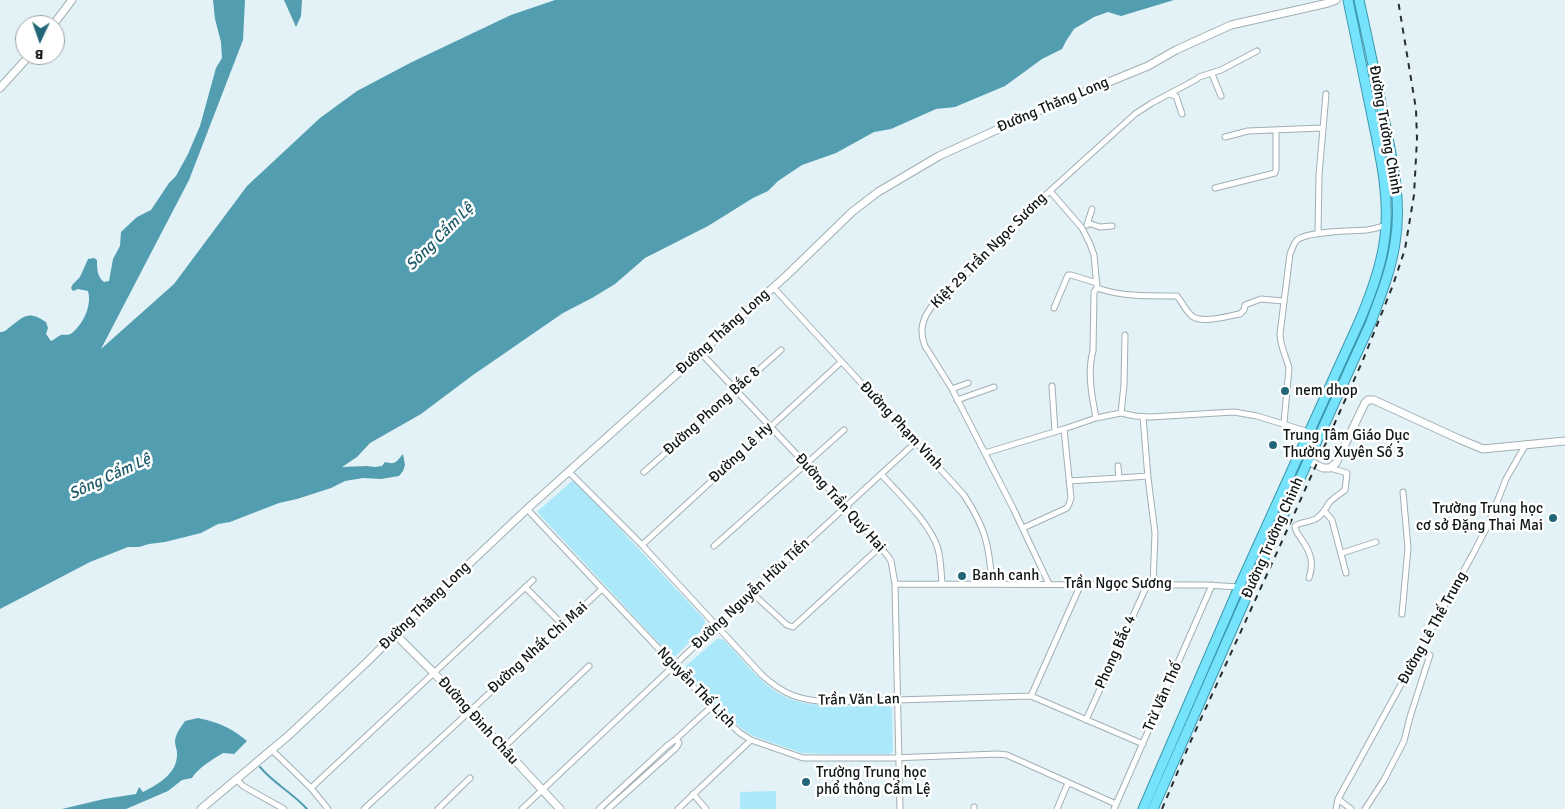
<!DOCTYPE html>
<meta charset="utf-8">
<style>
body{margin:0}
#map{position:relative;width:1565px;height:809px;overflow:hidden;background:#e2f2f6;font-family:Signika,sans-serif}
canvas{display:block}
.north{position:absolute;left:15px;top:15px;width:50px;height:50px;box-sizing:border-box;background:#fff;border:1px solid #a0a2a3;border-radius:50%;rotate:183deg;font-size:14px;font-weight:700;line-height:20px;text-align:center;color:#111718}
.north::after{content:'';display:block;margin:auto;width:18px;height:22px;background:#226777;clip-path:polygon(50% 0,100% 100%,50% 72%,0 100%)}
</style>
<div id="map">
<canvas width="1565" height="809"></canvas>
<div class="north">B</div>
</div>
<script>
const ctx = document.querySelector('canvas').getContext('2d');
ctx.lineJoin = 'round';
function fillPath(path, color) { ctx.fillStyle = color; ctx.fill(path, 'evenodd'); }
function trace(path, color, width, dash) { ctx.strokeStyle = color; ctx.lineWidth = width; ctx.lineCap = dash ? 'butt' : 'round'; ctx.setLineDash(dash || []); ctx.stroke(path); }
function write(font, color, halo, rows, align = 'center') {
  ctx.font = font + ' Signika,sans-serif'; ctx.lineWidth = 5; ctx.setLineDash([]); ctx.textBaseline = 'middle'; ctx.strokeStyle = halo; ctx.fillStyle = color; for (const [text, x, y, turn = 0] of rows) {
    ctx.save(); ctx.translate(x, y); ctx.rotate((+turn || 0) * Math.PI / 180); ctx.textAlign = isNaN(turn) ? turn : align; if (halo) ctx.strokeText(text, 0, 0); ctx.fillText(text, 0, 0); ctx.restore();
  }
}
const green = new Path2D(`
 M572,481L577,483L705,620V626L676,656L670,655L538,513V511Z
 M717,639H722L726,642C739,656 757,678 772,689C805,713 848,705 887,704L892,708L893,751L890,754H828L802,753L753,736L741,728L713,704L687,674L685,670L687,665Z
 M776,791V809H740V792Z`);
const water = new Path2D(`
 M213,0H245L243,40L189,180L101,349L174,284L247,186L320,118L357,91L412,62L511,15L555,0H1174L1121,16L1108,12L1094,17L1074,29L1066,41L1062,49L1042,59L1005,86L955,107L936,109L891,129L874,132L836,153L802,165L778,181L768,191L753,198L708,226L645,258L615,284L592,298L563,313L473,375L421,414L370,443L357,457L342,467L367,466L375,467L382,466L385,462C396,465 396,462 403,454L405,465L403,471L399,476L381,479L363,478L345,481L331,488L297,499L279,503L230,522L218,524L201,533L165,542L149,544L139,547H128L90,562L0,609V332C5,332 6,330 10,327C25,315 29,311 46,322L48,328L46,334L51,341C54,340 58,336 61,335C65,334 68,336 72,333C84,323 92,305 88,291L78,289L73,291L71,288L73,284L80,277L88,259L94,258L97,260C97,268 97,277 104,282L109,281L113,259L120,246L121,232L137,217L151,210L169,183L176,176L188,154L200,126L216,68L222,58L221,42L215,19Z
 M284,0H302L301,16L296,27Z
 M198,718C220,723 230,727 247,741L234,754L223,753C213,759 198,768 192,778L182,780L168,791L126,809H62L104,799L136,794L139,787L143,792C159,784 178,773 177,753C177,749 175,746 175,742C175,734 181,727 185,721Z`);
const stream = new Path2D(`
 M260,767C273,783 293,793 307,809`);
const minor = new Path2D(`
 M1212,74L1221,96
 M1199,77L1221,70L1257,51
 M1169,94L1176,96L1182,114
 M1225,137L1248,131L1322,128
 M1215,188L1275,173L1276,169V130
 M1050,191L1082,228L1090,244L1094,255L1097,288L1094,292L1093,351C1087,372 1092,397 1096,418
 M1088,223L1100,227L1112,226
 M1087,225L1092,209
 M1318,234L1319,175L1326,94
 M773,287L964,495C986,529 989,545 992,584
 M1097,288C1123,297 1150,296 1177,296C1182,302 1185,310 1192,316C1202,324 1228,316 1240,314L1244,310L1245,305L1261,299L1283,301
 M1054,308L1068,275H1071L1097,283
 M700,352L846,507L887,555L891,561L895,584L900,809
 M1052,386L1055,432
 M952,389L968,383
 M957,400L994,387
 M1121,413L1124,385L1125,335
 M1143,417L1148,478L1155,533L1153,585
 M1284,423L1289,368C1286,356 1280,346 1280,334L1290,254C1292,250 1293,244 1297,240C1308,231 1351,231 1367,230C1373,229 1380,227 1386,225
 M985,453L1064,429L1096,418L1121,413L1135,416L1150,417L1234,412L1257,416L1309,432
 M1118,466L1119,478L1148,476
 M569,472L642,545L762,675C784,695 799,700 829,702L1031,696L1143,744
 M644,472L781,350
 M881,474C899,494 931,524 938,549C941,560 941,572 942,584
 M1069,481L1119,478
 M527,509L674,665L711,707L740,733L751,740L803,758H891L998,754L1007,755L1116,804
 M1325,512L1332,520L1346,573
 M1023,528L1067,508L1069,504L1071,498L1064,429
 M642,545L841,362
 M714,546L844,430
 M1342,553L1376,542
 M1309,578C1314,563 1311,553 1302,540C1299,535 1295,532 1295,526C1302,521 1310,523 1317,518C1324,513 1325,509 1329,503C1333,498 1340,494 1345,490L1347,473L1330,468
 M895,584L1206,585L1239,587L1249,591
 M1049,584L1013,508L952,389L925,346C919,331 922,319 932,306L985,257L1030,209L1135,114L1152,103L1197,79
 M525,587L563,625
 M752,593L787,625L793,627L880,547
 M1402,614L1408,548L1403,492
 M1031,696L1081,584
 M1086,720L1147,585
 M675,740L711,707
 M503,748L589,666
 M271,749L311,788L328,809
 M237,780L243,786L284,809
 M311,788L533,580
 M693,794L706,809
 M1338,799L1351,809
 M974,807V809
 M364,809L602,589
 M438,809L470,778
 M522,809L717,625L916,442
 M599,809L668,745L675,740L678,741L679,743L676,748L608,809
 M678,809L751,740
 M1057,809L1068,783
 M1114,809L1212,585
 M1336,809L1338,799L1474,552L1488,525L1506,479L1526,444
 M1365,809L1384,780L1404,741L1410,717L1430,655`);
const tertiary = new Path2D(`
 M53,25L72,0
 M0,88L30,55
 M1308,461L1323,468H1330L1336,463L1365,403L1368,400H1374L1459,439L1483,449L1565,441
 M395,634L434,673L560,809
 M201,809L288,736L366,663L395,634L527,509L786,276L852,212L878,192L939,156L1045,108L1148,66L1176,50L1231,25L1328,3L1336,0`);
const trunk = new Path2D(`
 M1143,809L1239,587L1360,320C1371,294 1382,265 1385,236C1390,196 1380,155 1372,116C1364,77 1356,39 1348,0
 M1153,809L1249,591L1371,322C1380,297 1391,271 1395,243C1402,203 1393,162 1385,123C1377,82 1368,41 1359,0`);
const rail = new Path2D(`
 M1162,809L1189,745L1279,548L1363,360L1393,285L1405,249L1414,195L1417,139L1416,109L1398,0`);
const markers = [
 [1285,391,5,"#226777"],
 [1273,445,5,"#226777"],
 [1553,518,5,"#226777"],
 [962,576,5,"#226777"],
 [806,782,5,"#226777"]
];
const streetNames = [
 ["Đường Thăng Long",1053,105,-23],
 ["Đường Trường Chinh",1385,130,80],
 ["Kiệt 29 Trần Ngọc Sương",989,251,-45],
 ["Đường Thăng Long",723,332,-42],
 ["Đường Phong Bắc 8",712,411,-42],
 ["Đường Phạm Vinh",901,426,47],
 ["Đường Lê Hy",741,453,-43],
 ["Đường Trần Quý Hai",840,503,48],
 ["Đường Trường Chinh",1273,538,-66],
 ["Trần Ngọc Sương",1118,584],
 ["Đường Nguyễn Hữu Tiến",751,594,-43],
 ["Đường Thăng Long",425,606,-44],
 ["Đường Lê Thế Trung",1433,628,-61],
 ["Đường Nhất Chi Mai",538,648,-42],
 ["Phong Bắc 4",1116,652,-66],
 ["Nguyễn Thế Lịch",696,688,46],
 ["Trừ Văn Thố",1163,697,-66],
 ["Trần Văn Lan",859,700,-1],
 ["Đường Đinh Châu",478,721,48]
];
const poiNames = [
 ["nem dhop",1295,391],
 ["Trung Tâm Giáo Dục",1283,436],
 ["Thường Xuyên Số 3",1283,453],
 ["Trường Trung học",1543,509,"right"],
 ["cơ sở Đặng Thai Mai",1543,526,"right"],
 ["Banh canh",972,576],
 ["Trường Trung học",816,773],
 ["phổ thông Cẩm Lệ",816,790]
];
const waterNames = [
 ["Sông Cẩm Lệ",440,237,-45],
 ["Sông Cẩm Lệ",110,477,-25]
];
fillPath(green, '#abe9fa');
fillPath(water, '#529db0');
trace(stream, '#529db0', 2);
trace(minor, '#a1afb3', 7);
trace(tertiary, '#a1afb3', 9);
trace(trunk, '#3c97ac', 11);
trace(minor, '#fff', 5);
trace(tertiary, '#fff', 7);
trace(trunk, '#76e3fc', 9);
trace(rail, '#272e2f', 2, [6, 6]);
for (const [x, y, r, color] of markers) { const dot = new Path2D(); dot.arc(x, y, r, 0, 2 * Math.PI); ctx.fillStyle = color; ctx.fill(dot); trace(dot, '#fff', 2); }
write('15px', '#111718', '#fff', streetNames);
write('15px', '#111718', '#fff', poiNames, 'left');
write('italic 16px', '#1d5a69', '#fff', waterNames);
</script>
